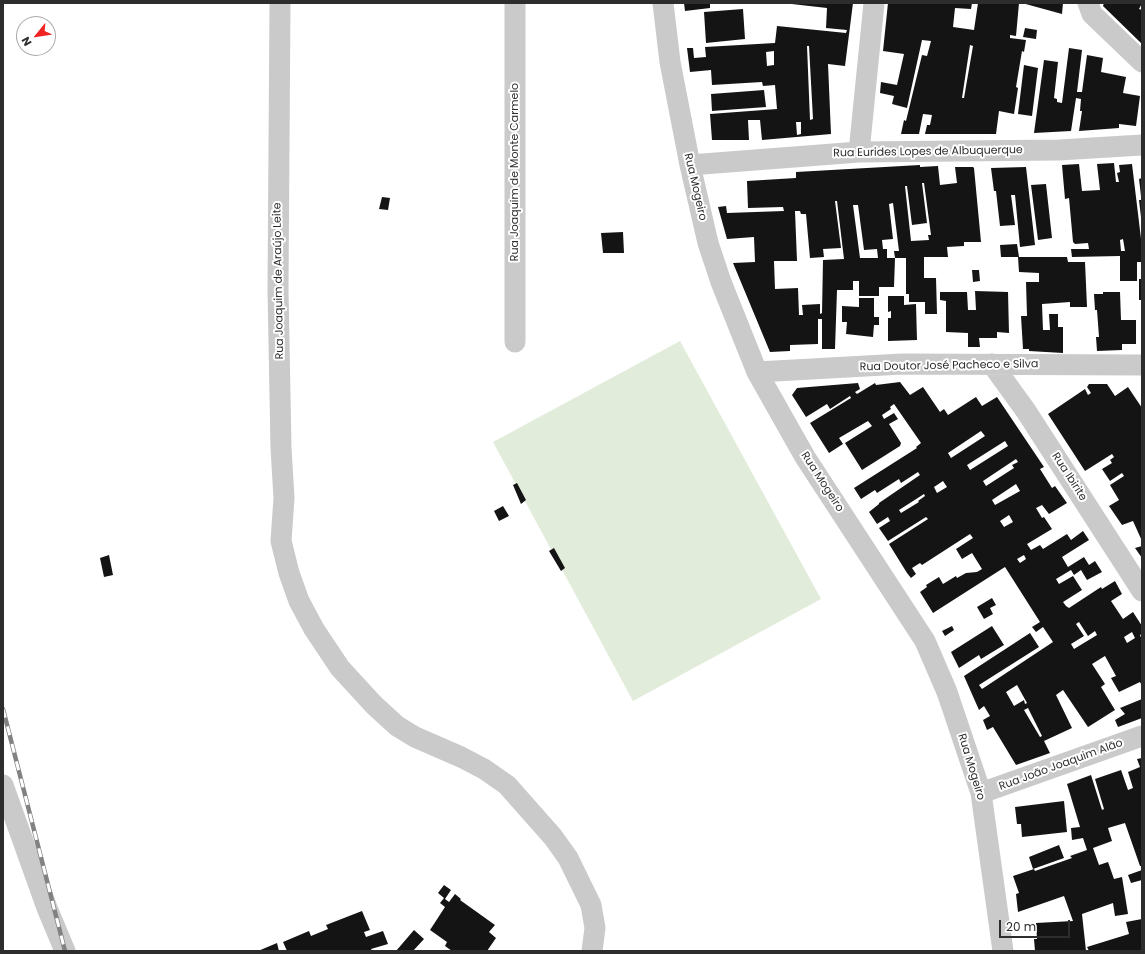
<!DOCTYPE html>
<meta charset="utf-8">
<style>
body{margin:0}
#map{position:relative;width:1145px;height:954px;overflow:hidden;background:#fff;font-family:Poppins,sans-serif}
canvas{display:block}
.frame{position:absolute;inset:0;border:4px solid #2d2d2d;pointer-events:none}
.north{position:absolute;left:16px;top:16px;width:40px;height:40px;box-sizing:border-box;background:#fff;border:1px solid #ababab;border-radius:50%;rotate:240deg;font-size:11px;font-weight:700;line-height:16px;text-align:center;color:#2d2d2d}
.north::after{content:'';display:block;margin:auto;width:14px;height:18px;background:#f12323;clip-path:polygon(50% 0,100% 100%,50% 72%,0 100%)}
.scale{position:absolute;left:999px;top:920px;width:71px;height:18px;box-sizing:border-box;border:2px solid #2d2d2d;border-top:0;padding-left:5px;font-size:12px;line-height:14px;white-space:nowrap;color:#2d2d2d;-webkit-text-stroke:3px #fff;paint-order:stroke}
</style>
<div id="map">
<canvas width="1145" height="954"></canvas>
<div class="frame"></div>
<div class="north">N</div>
<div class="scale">20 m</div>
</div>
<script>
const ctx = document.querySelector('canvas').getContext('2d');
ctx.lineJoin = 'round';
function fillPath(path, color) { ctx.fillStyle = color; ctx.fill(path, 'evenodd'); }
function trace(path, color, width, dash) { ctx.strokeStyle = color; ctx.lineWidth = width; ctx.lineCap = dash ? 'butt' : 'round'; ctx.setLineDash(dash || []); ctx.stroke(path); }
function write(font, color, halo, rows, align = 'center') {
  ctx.font = font + ' Poppins,sans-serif'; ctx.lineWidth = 4; ctx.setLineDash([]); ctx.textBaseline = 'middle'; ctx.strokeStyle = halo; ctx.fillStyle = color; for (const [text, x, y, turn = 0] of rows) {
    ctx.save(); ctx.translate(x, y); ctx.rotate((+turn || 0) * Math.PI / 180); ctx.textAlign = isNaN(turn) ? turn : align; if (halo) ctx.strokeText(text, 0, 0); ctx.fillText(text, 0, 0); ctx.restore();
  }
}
const green = new Path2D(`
 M680,341L821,599L633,701L493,442Z`);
const building = new Path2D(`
 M684,3H710V8L685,11Z
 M783,3H853L845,66L828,64L831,134L762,140L760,120H748L749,140H712L710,114L777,109L775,85L763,86L762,82L712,85L711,70L690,72L687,48H693L694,58L706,57L705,47L775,43L777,26L846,33L847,30L826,28L827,8ZM807,46H809L813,119L810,120ZM774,51V65L767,66L766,52ZM796,122H801V134L797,135Z
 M888,3H972L971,9L955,8L953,27L974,30L978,3H1019L1016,36L1010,35V38L1026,40L1024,52L1022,51L1016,87L1018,88L1014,114L999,111L996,134H925L927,125H930L932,115L923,114L919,134H901L904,120L906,121L922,55L927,56L931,41L922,40L907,108L892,104L894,96L880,93L881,82L897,85L904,54L883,51ZM970,45L973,46L964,98H962Z
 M1022,3H1063L1062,14Z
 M1104,3H1142L1139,9L1142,10V44L1103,6Z
 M743,9L745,39L706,43L704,12Z
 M1025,28L1037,30L1036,39L1023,37Z
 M1069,48L1082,50L1077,92H1082L1087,55L1103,58L1101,72L1126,77L1123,93L1140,96L1136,126L1119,124V128L1079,131L1082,111H1080L1081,99L1076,98L1071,131L1034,133L1044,60L1058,62L1054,98L1057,99V102L1062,103Z
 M1024,65L1038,68L1032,116L1018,114Z
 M764,90L766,107L712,111L711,94Z
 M1114,163L1116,182H1119L1117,173L1120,172L1119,165L1132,164L1142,247L1141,262H1137V281H1120V256L1072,257L1071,249H1089L1088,243L1075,244L1073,242L1069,198L1065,199L1062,165L1079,164L1082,191L1100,190L1097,164ZM1123,239L1125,251H1121L1120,240Z
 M920,165V167L938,166L940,185L957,183L955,167H973L974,168L981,242H964V246L947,247L948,257H924V278H936L937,314H925V302H909V294H906V258H895L894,251H899L893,203L889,204L893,239L882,240L883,249H887V258H895L894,287H879V296H859V281H853V290H837L835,349H822V319H818V344L790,345V351L770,352L733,263L755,262L754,237L727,239L718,207L726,206L727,213L784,211L783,207L748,208L747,181L796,178V172ZM922,183H924L931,235H928L929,240L911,241L905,186H907L912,225L927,223ZM835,201H837L844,259L823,260L822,313L820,314V304L802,305L803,315H799L798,288L775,289L774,261H797L795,211H800L801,214H806L810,258L824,257L823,249L841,248ZM853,205H858L864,250L877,249L878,258H860Z
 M1026,167L1035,245L1020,247L1015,195H1011L1015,225L1000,226L996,191H994L991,168Z
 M1142,178V196H1141L1139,179Z
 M1046,184L1052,238L1038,240L1031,185Z
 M382,197L390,198L388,210L379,209Z
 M1139,200H1142V217H1141Z
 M623,232L624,253H603L601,233Z
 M1017,244L1019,257H1067L1068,262H1085L1087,307H1070V302L1042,304L1043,330H1050L1049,314H1058V327H1063V353L1029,351V349H1023L1021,316H1027L1026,282H1039V273L1019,272L1018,257H1001L1000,245Z
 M972,270H979L980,281L973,282Z
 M1139,279H1142V300H1139Z
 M975,291L1008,292L1009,333L997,332V338H979L980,347H968V333L946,332V301L940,300V292H967L968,310H976Z
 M1103,292H1120L1121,320H1136V344H1122V350L1097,351L1096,337H1099L1097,310H1095L1094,294H1103Z
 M888,296H904V305L916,304L917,340L888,341V318H891V311L888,312Z
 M859,298H874V317H879V325H874L873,337L846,334L847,322H842V306L859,307Z
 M900,382L910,395L923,387L940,412L944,409L948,415L976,397L982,406L997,397L1044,467L1040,469L1052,488L1055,486L1067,503L1049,514L1042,505L1036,508L1042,518L1044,517L1052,529L1027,544L1031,550L1040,545L1043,549L1067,534L1071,540L1083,531L1089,540L1062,557L1068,567L1084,557L1089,565L1095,561L1102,572L1087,580L1081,570L1074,575L1071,570L1056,579L1059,584L1073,576L1082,590L1063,602L1066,606L1069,608L1101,587L1102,589L1115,581L1122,594L1111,601L1123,619L1133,612L1142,626V634L1140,635L1142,640V686L1140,682L1119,692L1111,678L1116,676L1105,656L1092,664L1105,684L1101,687L1115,710L1088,727L1063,690L1056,695L1072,728L1044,741L1050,753L1016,765L993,727L987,730L983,720L990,716L984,706L979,710L964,676L1030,633L1039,647L979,685L982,689L1053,642L1043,627L1036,632L1032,627L1040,622L1005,567L933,613L920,592L927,587L926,585L939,577L943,584L956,576L957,578L966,573L977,572L982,569L972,553L962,559L956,549L973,538L970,534L922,565L920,563L912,568L916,574L911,578L907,573L889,544L928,519L926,517L888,541L879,528L890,521L888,517L877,524L869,512L879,504V503L920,475L918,472L901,483L899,479L877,493L875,490L861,499L854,488L917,448L916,447L921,443L894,404L890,407L891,409L882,415L884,419L894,413L898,419L889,424L901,443L900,446L862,470L845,443L872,426L868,421L839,438L843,444L829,453L810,423L851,398L850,396L830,409L827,404L806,417L792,395L797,388L858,383L860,389L855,392L857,394L875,383L876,385ZM981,431L985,436L951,458L948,453ZM1005,441L1008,446L970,470L967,465ZM1016,459L1018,462L1012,465L1014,468L986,486L983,481ZM943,481L947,487L937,493L934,487ZM1016,484L1020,491L995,505L992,500ZM924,494L925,496L918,501L919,502L901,513L899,510ZM1009,515L1013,522L1004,527L1000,521ZM1024,555L1026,559L1020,563L1017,559ZM1079,622L1088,636L1095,631L1097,635L1074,649L1071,644L1084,636L1076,624ZM1132,632L1135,638L1127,643L1124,637ZM1017,685L1027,703L1025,704L1024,700L1014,706L1006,692ZM1028,708L1042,736L1040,737L1024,710Z
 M1089,384H1107L1115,396L1128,387L1142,408V541L1133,521L1122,525L1109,506L1119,500L1110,485L1124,476L1122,473L1110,481L1102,469L1112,463L1110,460L1114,457L1112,454L1085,471L1048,414L1085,389L1088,395L1091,393L1087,387Z
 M517,483L526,500L521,504L513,485Z
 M503,506L509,516L499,521L494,511Z
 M1142,546V558L1135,548Z
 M554,548L565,568L561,571L549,551Z
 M109,555L113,575L104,577L100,558Z
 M992,598L996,605L990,608L993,614L984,619L977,607Z
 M952,626L954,630L945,636L942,631Z
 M992,626L1004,645L981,659L979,655L959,668L951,652Z
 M1142,699V718L1118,727L1115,720L1125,714L1120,708Z
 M1142,758V866H1140L1125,823L1108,828L1112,841L1093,848L1099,865L1108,862L1114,879L1122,877L1128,914L1115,916L1113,903L1082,914L1086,951H1035L1034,939H1037L1036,923L1073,921L1064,896L1018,912L1016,894L1019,893L1013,876L1034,869L1035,871L1072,858L1070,856L1087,850L1083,838L1072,840L1071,828L1080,827L1067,784L1091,775L1102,810L1104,809L1095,779L1121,770L1128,790L1133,788L1128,772L1140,767L1137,759Z
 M1064,801L1067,832L1022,837L1021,824H1017L1015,807Z
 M1059,845L1064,858L1033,869L1029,857Z
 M1142,870V880L1131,883L1128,875Z
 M444,885L451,890L445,899L449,902L455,894L461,899L460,900L495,925L489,932L496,938L487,951H452L445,946L447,942L430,930L445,907L440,903L444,898L438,893Z
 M362,911L370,930L364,932L366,937L383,931L388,944L371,949L372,951H287L283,942L309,931L311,936L328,929L326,925Z
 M1142,919V951H1089L1087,947L1129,934L1126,922Z
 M414,930L424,939L413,951H396Z
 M277,943L279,951H258Z`);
const street = new Path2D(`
 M280,3L278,290L281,448L284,498L281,541L289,573L299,601L314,629L340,668L374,705L397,726L415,737L461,757L484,769L507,785L553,837L568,858L591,905L595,928L592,951
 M663,3L670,62L690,165L708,243L721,282L757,372L805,457L925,641L947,692L981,793L1003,951
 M1088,3L1092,14L1142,62
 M859,152L874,3
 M690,165L859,152L1059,150L1142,145
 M515,342V3
 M992,364L1026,411L1142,591
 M757,372L902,364L1142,365
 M3,785L47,908L65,951
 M981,793L1142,736`);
const rail = new Path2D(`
 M3,709L65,951`);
const streetNames = [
 ["Rua Eurides Lopes de Albuquerque",928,152,-1],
 ["Rua Joaquim de Monte Carmelo",515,172,-90],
 ["Rua Mogeiro",695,187,77],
 ["Rua Joaquim de Araújo Leite",279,281,-91],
 ["Rua Doutor José Pacheco e Silva",949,366,-1],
 ["Rua Ibirite",1069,477,57],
 ["Rua Mogeiro",822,482,57],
 ["Rua João Joaquim Alão",1061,765,-20],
 ["Rua Mogeiro",971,767,73]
];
fillPath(green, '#e2ecda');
fillPath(building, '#141414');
trace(street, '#cacaca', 21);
trace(rail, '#828282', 4.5);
trace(rail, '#fff', 3, [9]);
write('11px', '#2d2d2d', '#fff', streetNames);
</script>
